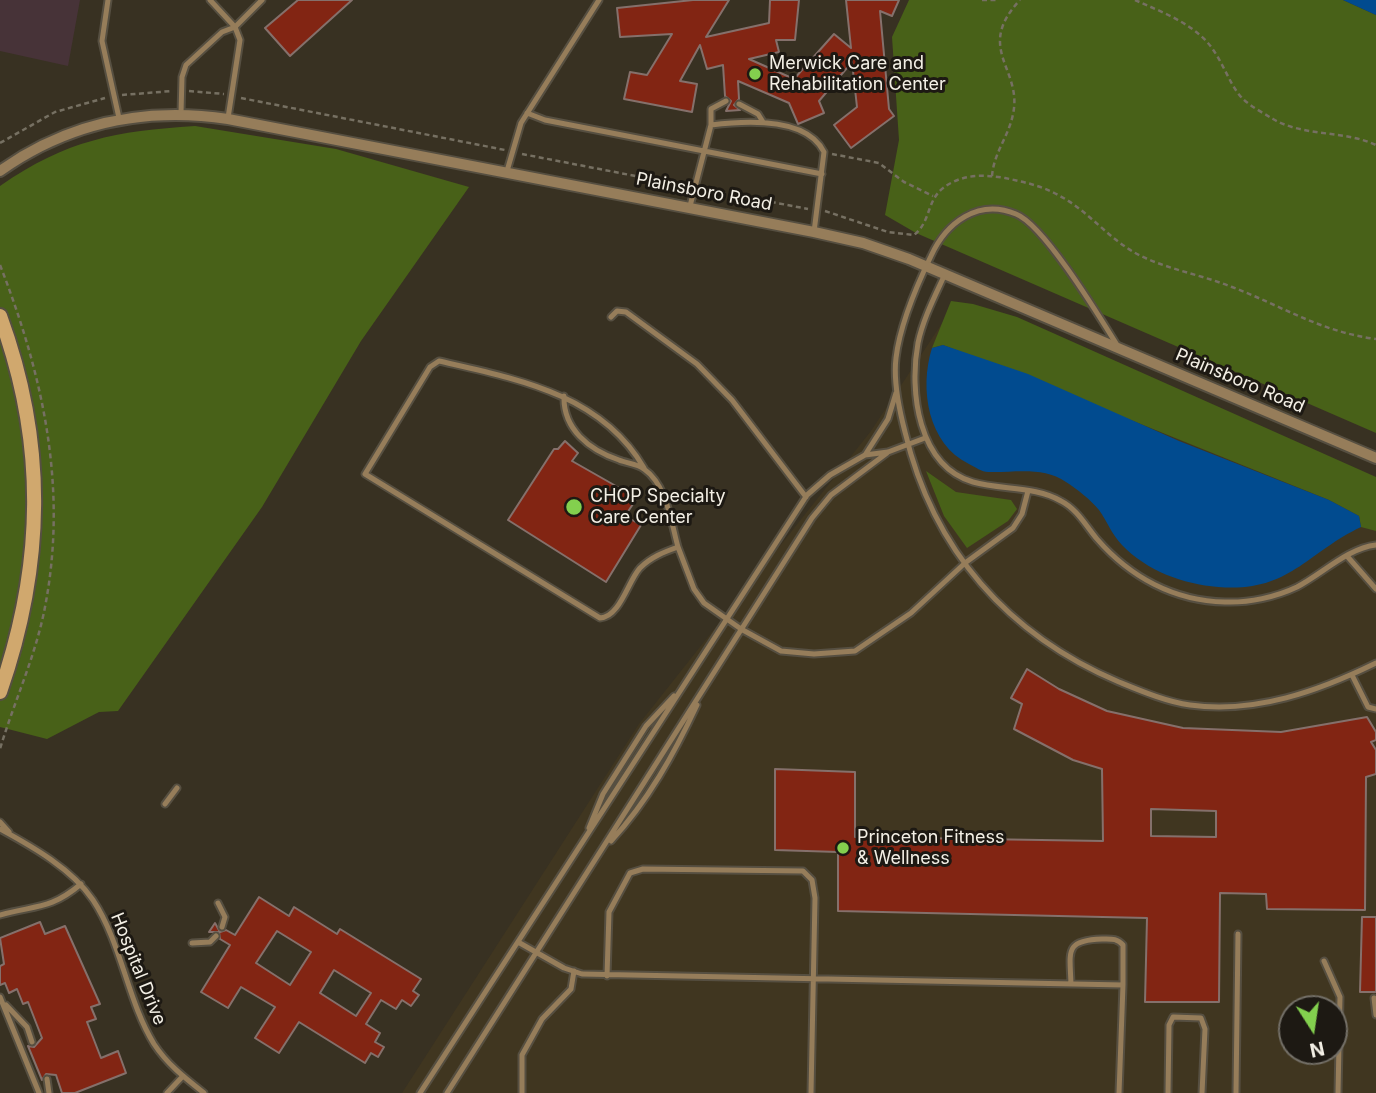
<!DOCTYPE html>
<style>
body{margin:0}
#map{position:relative;width:1376px;height:1093px;overflow:hidden;background:#383122;font-family:Inter,sans-serif}
canvas{display:block}
.north{position:absolute;left:1278px;top:995px;width:70px;height:70px;box-sizing:border-box;background:#1d1913;border:2px solid #736f67;border-radius:50%;rotate:168deg;font-size:19px;font-weight:700;line-height:28px;text-align:center;color:#f3efe5}
.north::after{content:'';display:block;margin:auto;width:24px;height:32px;background:#83d04e;clip-path:polygon(50% 0,100% 100%,50% 72%,0 100%)}
</style>
<div id="map">
<canvas width="1376" height="1093"></canvas>
<div class="north">N</div>
</div>
<script>
const ctx = document.querySelector('canvas').getContext('2d');
ctx.lineJoin = 'round';
function fillPath(path, color) { ctx.fillStyle = color; ctx.fill(path, 'evenodd'); }
function trace(path, color, width, dash) { ctx.strokeStyle = color; ctx.lineWidth = width; ctx.lineCap = dash ? 'butt' : 'round'; ctx.setLineDash(dash || []); ctx.stroke(path); }
function write(font, color, halo, rows, align = 'center') {
  ctx.font = font + ' Inter,sans-serif'; ctx.lineWidth = 6; ctx.setLineDash([]); ctx.textBaseline = 'middle'; ctx.strokeStyle = halo; ctx.fillStyle = color; for (const [text, x, y, turn = 0] of rows) {
    ctx.save(); ctx.translate(x, y); ctx.rotate((+turn || 0) * Math.PI / 180); ctx.textAlign = isNaN(turn) ? turn : align; if (halo) ctx.strokeText(text, 0, 0); ctx.fillText(text, 0, 0); ctx.restore();
  }
}
const industrial = new Path2D(`
 M0,0H80L68,66L0,51Z`);
const built = new Path2D(`
 M954,305L1376,481V1093H402L639,724L871,431ZM1292,1009H1334V1051H1292Z`);
const green = new Path2D(`
 M909,0H1343L1376,15V433L916,233L885,215L899,140L892,37Z
 M195,126L336,149L469,187L361,341L262,507L118,711L99,712L47,739L0,727V186C66,140 116,131 195,126Z
 M951,301L973,304L1017,317L1376,477V531L1361,527L1359,516L1329,500L972,356L943,345L932,348Z
 M926,471L956,492L1011,500L1017,509L1008,521L967,548L944,516Z`);
const water = new Path2D(`
 M1343,0H1376V15Z
 M943,345L1028,374L1179,441L1329,500L1359,516L1361,527C1306,553 1289,593 1218,587C1183,584 1147,571 1122,545C1112,535 1107,521 1099,510C1091,500 1077,489 1066,482C1043,466 1014,473 988,472C982,472 975,467 969,464C928,444 919,389 932,348Z`);
const building = new Path2D(`
 M298,0H352L290,56L265,28Z
 M693,0H729L706,37L769,23L770,0H799L795,40H776L779,52L749,59L794,79L834,34L851,48L846,0H899L892,16L880,11L889,109L894,116L851,148L834,125L857,107L852,62L819,101L824,113L798,124L789,103L738,81L739,99L734,105L740,110L726,111L731,101L725,96L723,65L707,69L700,45L680,81L697,84L692,112L624,99L630,72L647,75L672,34L620,37L617,8Z
 M565,441L578,453L572,461L637,498L625,516L641,525L606,582L508,520L554,449H558Z
 M1027,669L1059,689L1107,711L1183,728L1281,732L1367,717L1376,732V740L1371,742L1376,750V774L1366,777L1365,910L1267,909L1266,894L1220,893L1219,1002H1145L1147,918L838,911V852L775,850V769L855,772V837L1103,841L1102,769L1073,760L1014,729L1022,704L1011,698ZM1151,809L1216,811V837L1151,836Z
 M259,897L289,916L294,907L337,934L340,929L421,979L413,991L419,995L411,1006L402,1000L396,1009L381,1000L366,1024L380,1033L375,1042L384,1047L378,1057L371,1053L365,1063L299,1022L279,1053L255,1038L275,1007L241,987L228,1008L201,992L230,945L220,939L219,932H209L215,923L220,932L226,930L235,935ZM277,931L311,952L290,985L256,963ZM334,970L371,993L356,1016L320,993Z
 M1362,917H1376V992H1360Z
 M40,922L45,934L65,926L100,1004L91,1007L96,1019L87,1022L101,1058L118,1051L126,1073L75,1093H62L56,1075L46,1074L42,1080L28,1046L34,1047L42,1038L28,1002L23,1004L17,989L9,993L5,983L0,985V966L4,964L0,938Z`);
const path = new Path2D(`
 M982,0H998
 M1135,0C1157,10 1182,19 1201,36C1221,53 1227,82 1242,98C1250,106 1263,113 1273,119C1304,137 1344,130 1376,145
 M189,91L224,94
 M122,95L172,91
 M241,98L505,150
 M0,143L55,112L105,98
 M522,154L687,186
 M832,154L879,163L904,182L933,196
 M992,176C994,152 1009,136 1013,114C1023,69 974,49 1020,0
 M704,189L808,209
 M825,211L888,232L914,235C934,219 924,195 953,182C969,174 987,175 1005,178C1024,182 1043,186 1060,196C1090,212 1110,241 1141,256C1170,270 1202,275 1232,287C1282,306 1321,332 1376,339
 M0,265C43,375 68,488 45,607C36,655 14,702 0,749`);
const lane = new Path2D(`
 M108,0L102,41L119,118
 M210,0L235,27L240,40L228,118
 M739,104L758,114L763,122
 M181,113L182,77L186,65L222,32L235,27L262,0
 M527,113L545,120L822,174
 M711,125V109L726,101
 M507,171L521,123L599,0
 M690,206L711,125C743,121 806,116 824,152L814,232
 M945,274C935,296 923,319 918,343C909,391 918,466 973,482C1001,490 1036,486 1061,501C1077,509 1086,526 1097,539C1130,577 1174,601 1225,602C1249,603 1276,597 1297,587C1322,574 1348,548 1376,545
 M611,317L617,311L626,312L697,364L732,400L806,497
 M1117,345C1099,316 1044,225 1016,214C978,198 946,223 931,256C916,287 900,324 896,358C893,382 899,409 905,432C933,550 1008,635 1119,682C1141,691 1167,702 1190,705C1255,714 1319,691 1376,663
 M564,396C563,429 589,450 619,460C626,463 638,464 644,469C667,485 671,522 678,547
 M865,455L888,419L896,393
 M644,468C601,394 517,379 439,361L430,367L365,474L600,618C620,617 628,581 640,568C651,557 664,552 678,547L694,589L704,603L741,629L781,651L814,654L855,651L911,613L965,563L1013,528L1022,514L1028,491
 M1347,556L1376,589
 M1352,675L1368,707L1376,709
 M165,804L177,788
 M0,822L9,832
 M589,828L603,794L646,726L674,696
 M0,829C33,847 72,869 93,900C122,944 127,1000 154,1044C167,1064 185,1078 204,1093
 M611,841C648,801 674,754 697,705
 M218,903L225,917L222,927
 M0,915C36,905 50,910 81,884
 M518,942L564,968L582,974L1123,985L1119,1093
 M192,943L210,942L216,936
 M1324,961L1340,997L1338,1093
 M607,976L609,912L630,873L643,869L803,871L812,880L815,898L811,1093
 M1071,984C1070,952 1064,940 1102,939C1111,939 1117,938 1123,945V985
 M0,997L39,1093
 M1374,998L1376,1015
 M6,1005L27,1027L32,1042
 M47,1079L49,1093
 M167,1093L183,1076
 M420,1093L807,495L830,475L865,455L888,452L925,438
 M447,1093L812,518L831,495L887,453
 M522,1093V1055L542,1019L571,989L574,971
 M1168,1093L1169,1025L1173,1017L1201,1018L1205,1029L1202,1093
 M1236,1093L1238,934`);
const street = new Path2D(`
 M0,171C69,122 146,107 228,119L814,232L863,243L909,259L1376,458`);
const secondary = new Path2D(`
 M0,316C47,444 44,565 0,692`);
const markers = [
 [755,74,7,"#83d04e"],
 [574,507,9,"#83d04e"],
 [843,848,7,"#83d04e"]
];
const poiNames = [
 ["Merwick Care and",769,64],
 ["Rehabilitation Center",769,85],
 ["CHOP Specialty",590,497],
 ["Care Center",590,518],
 ["Princeton Fitness",857,838],
 ["& Wellness",857,859]
];
const streetNames = [
 ["Plainsboro Road",704,192,11],
 ["Plainsboro Road",1240,381,23],
 ["Hospital Drive",138,969,68]
];
fillPath(industrial, '#473338');
fillPath(built, '#403620');
fillPath(green, '#486118');
fillPath(water, '#014b8f');
fillPath(building, '#822513');
trace(building, '#85706b', 2);
trace(lane, '#564f41', 9);
trace(street, '#564f41', 14);
trace(secondary, '#564f41', 18);
trace(path, '#767062', 2.5, [5, 3.5]);
trace(lane, '#967d5a', 5);
trace(street, '#967d5a', 10);
trace(secondary, '#d0a86e', 14);
for (const [x, y, r, color] of markers) { const dot = new Path2D(); dot.arc(x, y, r, 0, 2 * Math.PI); ctx.fillStyle = color; ctx.fill(dot); trace(dot, '#1d1913', 2.5); }
write('18px', '#f3efe5', '#1d1913', poiNames, 'left');
write('18px', '#f3efe5', '#1d1913', streetNames);
</script>
